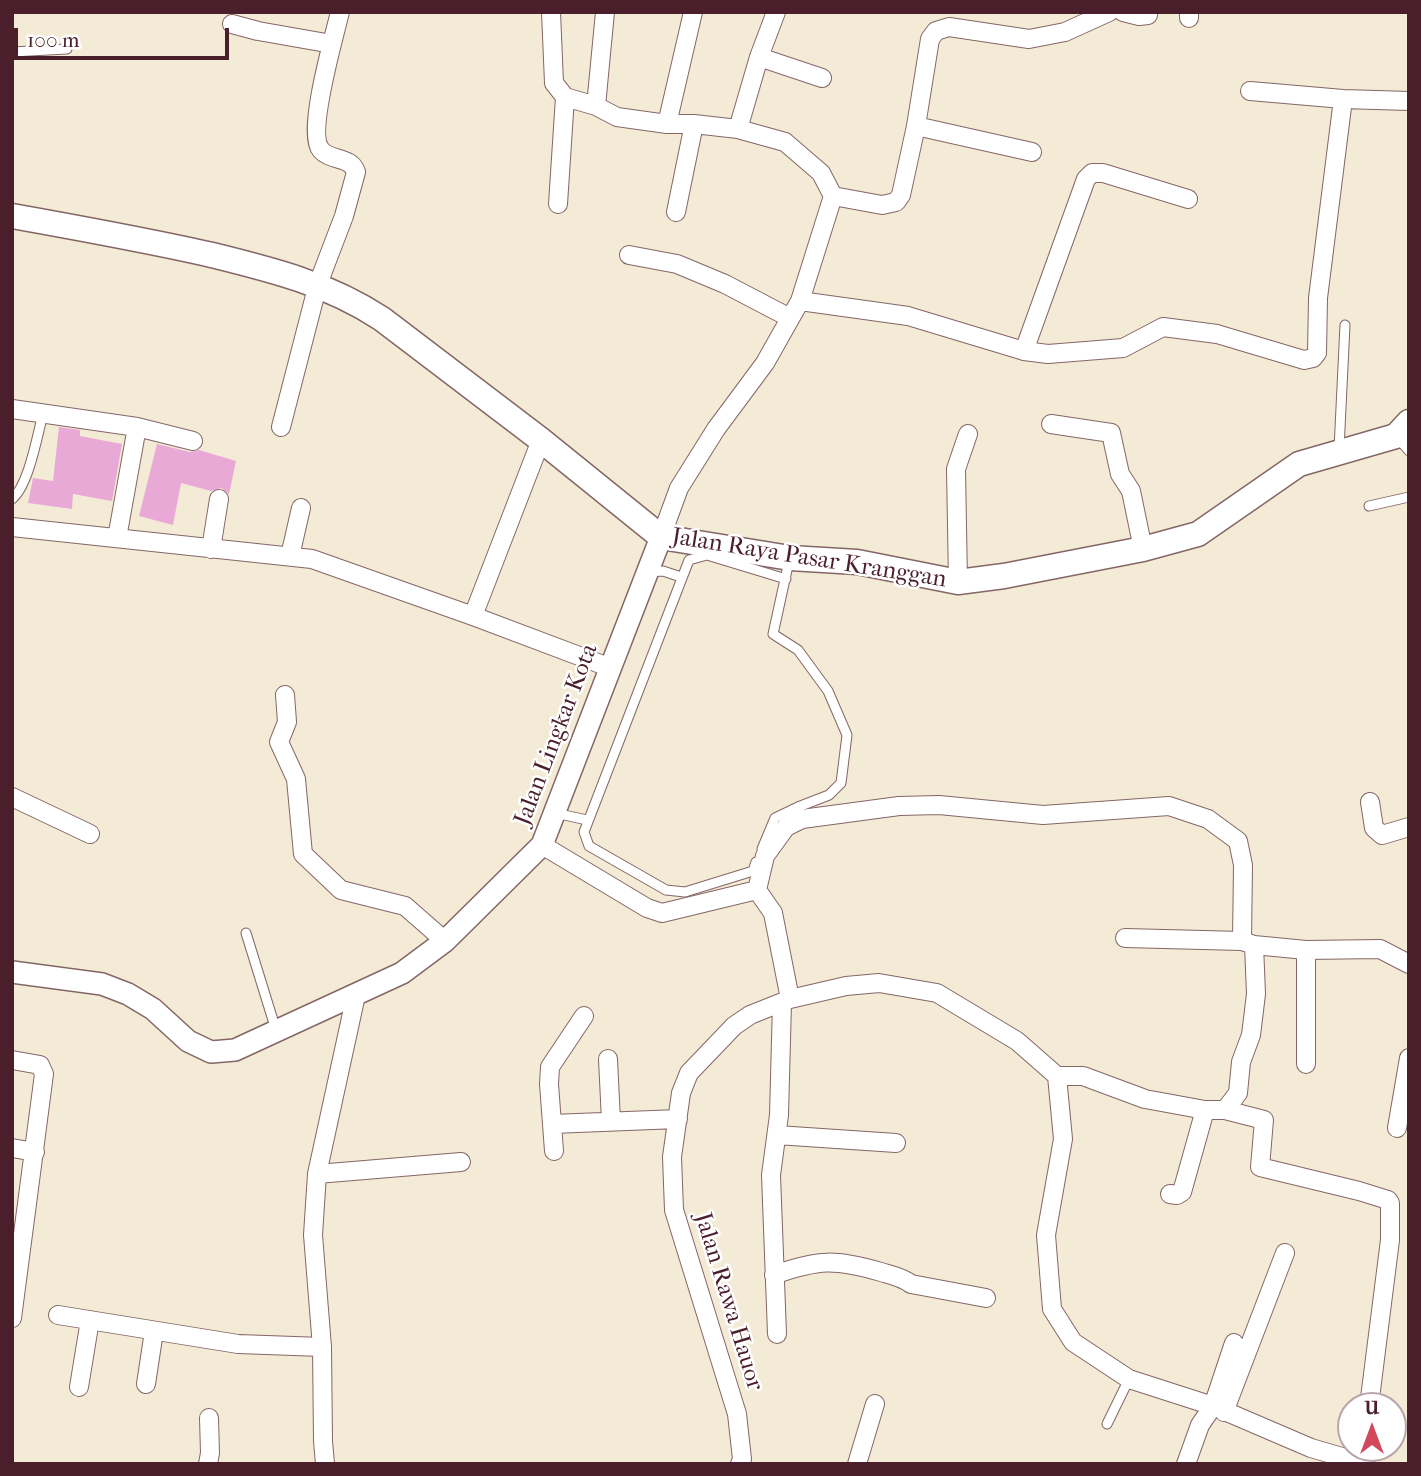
<!DOCTYPE html>
<style>
body{margin:0}
#map{position:relative;width:1421px;height:1476px;overflow:hidden;background:#f3ebd5;font-family:"IM FELL French Canon",serif}
canvas{display:block}
.frame{position:absolute;inset:0;border:14px solid #4a1f2b;pointer-events:none}
.north{position:absolute;left:1337px;top:1392px;width:70px;height:70px;box-sizing:border-box;background:#fff;border:2px solid #b7a5aa;border-radius:50%;rotate:0deg;font-size:19px;font-weight:700;line-height:28px;text-align:center;color:#4a1f2b}
.north::after{content:'';display:block;margin:auto;width:24px;height:32px;background:#d1495b;clip-path:polygon(50% 0,100% 100%,50% 72%,0 100%)}
.scale{position:absolute;left:14px;top:28px;width:215px;height:32px;box-sizing:border-box;border:4px solid #4a1f2b;border-top:0;padding-left:9px;font-size:21px;line-height:24px;white-space:nowrap;color:#4a1f2b;-webkit-text-stroke:5px #fff;paint-order:stroke}
</style>
<div id="map">
<canvas width="1421" height="1476"></canvas>
<div class="frame"></div>
<div class="north">U</div>
<div class="scale">100 m</div>
</div>
<script>
const ctx = document.querySelector('canvas').getContext('2d');
ctx.lineJoin = 'round';
function fillPath(path, color) { ctx.fillStyle = color; ctx.fill(path, 'evenodd'); }
function trace(path, color, width, dash) { ctx.strokeStyle = color; ctx.lineWidth = width; ctx.lineCap = dash ? 'butt' : 'round'; ctx.setLineDash(dash || []); ctx.stroke(path); }
function write(font, color, halo, rows, align = 'center') {
  ctx.font = font + ' "IM FELL French Canon",serif'; ctx.lineWidth = 5; ctx.setLineDash([]); ctx.textBaseline = 'middle'; ctx.strokeStyle = halo; ctx.fillStyle = color; for (const [text, x, y, turn = 0] of rows) {
    ctx.save(); ctx.translate(x, y); ctx.rotate((+turn || 0) * Math.PI / 180); ctx.textAlign = isNaN(turn) ? turn : align; if (halo) ctx.strokeText(text, 0, 0); ctx.fillText(text, 0, 0); ctx.restore();
  }
}
const building = new Path2D(`
 M59,427L80,430V436L122,444L112,501L73,494L72,509L28,503L33,478L53,481Z
 M157,444L190,452L199,450L236,461L229,494L221,488L211,491L181,483L173,525L139,516Z`);
const service = new Path2D(`
 M12,52L67,49
 M1397,437L1409,451
 M1339,449L1345,325
 M12,499C29,485 37,436 43,414
 M1369,506L1409,497
 M648,572L663,571L681,577
 M555,813L587,820
 M762,849L775,818L798,807L829,795L841,783L847,735L828,691L798,650L773,634L789,561
 M756,862L753,871L685,892L666,890L589,846L584,832L689,560L707,555L786,579
 M246,933L276,1030
 M1107,1424L1129,1379`);
const minor = new Path2D(`
 M551,12L554,83L565,97L596,106L617,117L667,124H694L738,129L785,142L821,173L833,196L800,301L765,363L716,429L679,488L661,537
 M1123,12L1139,16L1148,15
 M1189,18V12
 M232,24L258,31L332,44
 M759,57L822,78
 M1250,91L1343,99
 M596,106L605,12
 M667,124L693,12
 M916,126L1032,152
 M738,129L759,57L776,12
 M833,196L882,205L896,202L901,195L916,126L930,39L936,31L949,27L1029,39L1065,32L1109,12
 M558,204L565,97
 M676,212L694,124
 M629,255L677,264L725,284L790,318
 M800,301L908,316L1024,351L1048,354L1123,348L1163,327L1217,334L1304,360L1313,358L1317,353L1318,298L1343,99L1409,101
 M1024,351L1086,179L1092,173H1103L1188,199
 M12,409L137,427L193,441
 M1051,424L1111,433L1120,474L1131,491L1143,549
 M281,427L318,284L344,216L356,172C351,156 330,161 321,150C306,133 334,37 340,12
 M12,527L312,559L473,616L611,668
 M117,538L137,427
 M211,549L219,499
 M290,556L301,508
 M958,582L956,469L968,434
 M473,616L541,440
 M285,695L287,722L279,742L296,779L303,854L341,890L405,906L445,941
 M12,797L90,834
 M1370,802L1374,828L1382,835L1409,827
 M542,845L647,908L662,913L757,890
 M1125,938L1242,941
 M1306,950V1064
 M584,1016L550,1067L549,1084L552,1124L678,1119
 M608,1059L611,1121
 M12,1060L40,1065L44,1074L12,1318
 M1057,1076H1083L1145,1099L1205,1110H1225L1264,1120L1260,1167L1359,1191L1388,1200L1390,1203V1240L1369,1406
 M1225,1110L1238,1093L1241,1062L1251,1035L1256,994L1254,945
 M552,1124L554,1151
 M1397,1128L1409,1058
 M777,1135L896,1143
 M12,1148L35,1152
 M317,1174L461,1162
 M1170,1194L1177,1195L1182,1192L1205,1110
 M774,1275C819,1259 835,1259 881,1272C891,1275 902,1277 911,1284L986,1298
 M58,1315L238,1344L322,1347
 M777,1334L771,1175L779,1115L782,1003
 M146,1384L154,1331
 M79,1387L90,1320
 M1224,1412L1285,1253
 M208,1464L210,1453L209,1418
 M325,1464L323,1441L322,1347L313,1235L317,1174L356,995
 M740,1464L742,1459L737,1414L674,1210L672,1157L681,1093L689,1073L734,1026L750,1015L790,999
 M857,1464L875,1404
 M1186,1464L1200,1425L1213,1406L1234,1343
 M1366,1464L1311,1448L1213,1406L1129,1379L1073,1342L1052,1309L1046,1235L1063,1139L1057,1076L1017,1041L937,993L879,983L846,986L790,999L773,913L757,890L765,856L786,827L802,819L899,806L939,805L1043,815L1169,806L1208,819L1238,841L1243,865L1242,941L1254,945L1306,950L1380,949L1409,964`);
const tertiary = new Path2D(`
 M12,972L102,984L128,994L153,1009L188,1041L211,1052L235,1050L402,973L445,941L542,845L661,537`);
const secondary = new Path2D(`
 M12,216C79,228 146,240 212,255C273,270 329,284 382,319L541,440L661,537L790,558L857,562L958,582L1004,576L1143,549L1198,534L1299,464L1396,436L1409,422`);
const streetNames = [
 ["Jalan Raya Pasar Kranggan",809,559,9],
 ["Jalan Lingkar Kota",557,735,-69],
 ["Jalan Rawa Hauor",728,1302,73]
];
fillPath(building, '#e9a9d7');
trace(service, '#856666', 11);
trace(minor, '#856666', 20);
trace(tertiary, '#856666', 24);
trace(secondary, '#856666', 27);
trace(service, '#fff', 9);
trace(minor, '#fff', 18);
trace(tertiary, '#fff', 21);
trace(secondary, '#fff', 24);
write('24px', '#4a1f2b', '#fff', streetNames);
</script>
